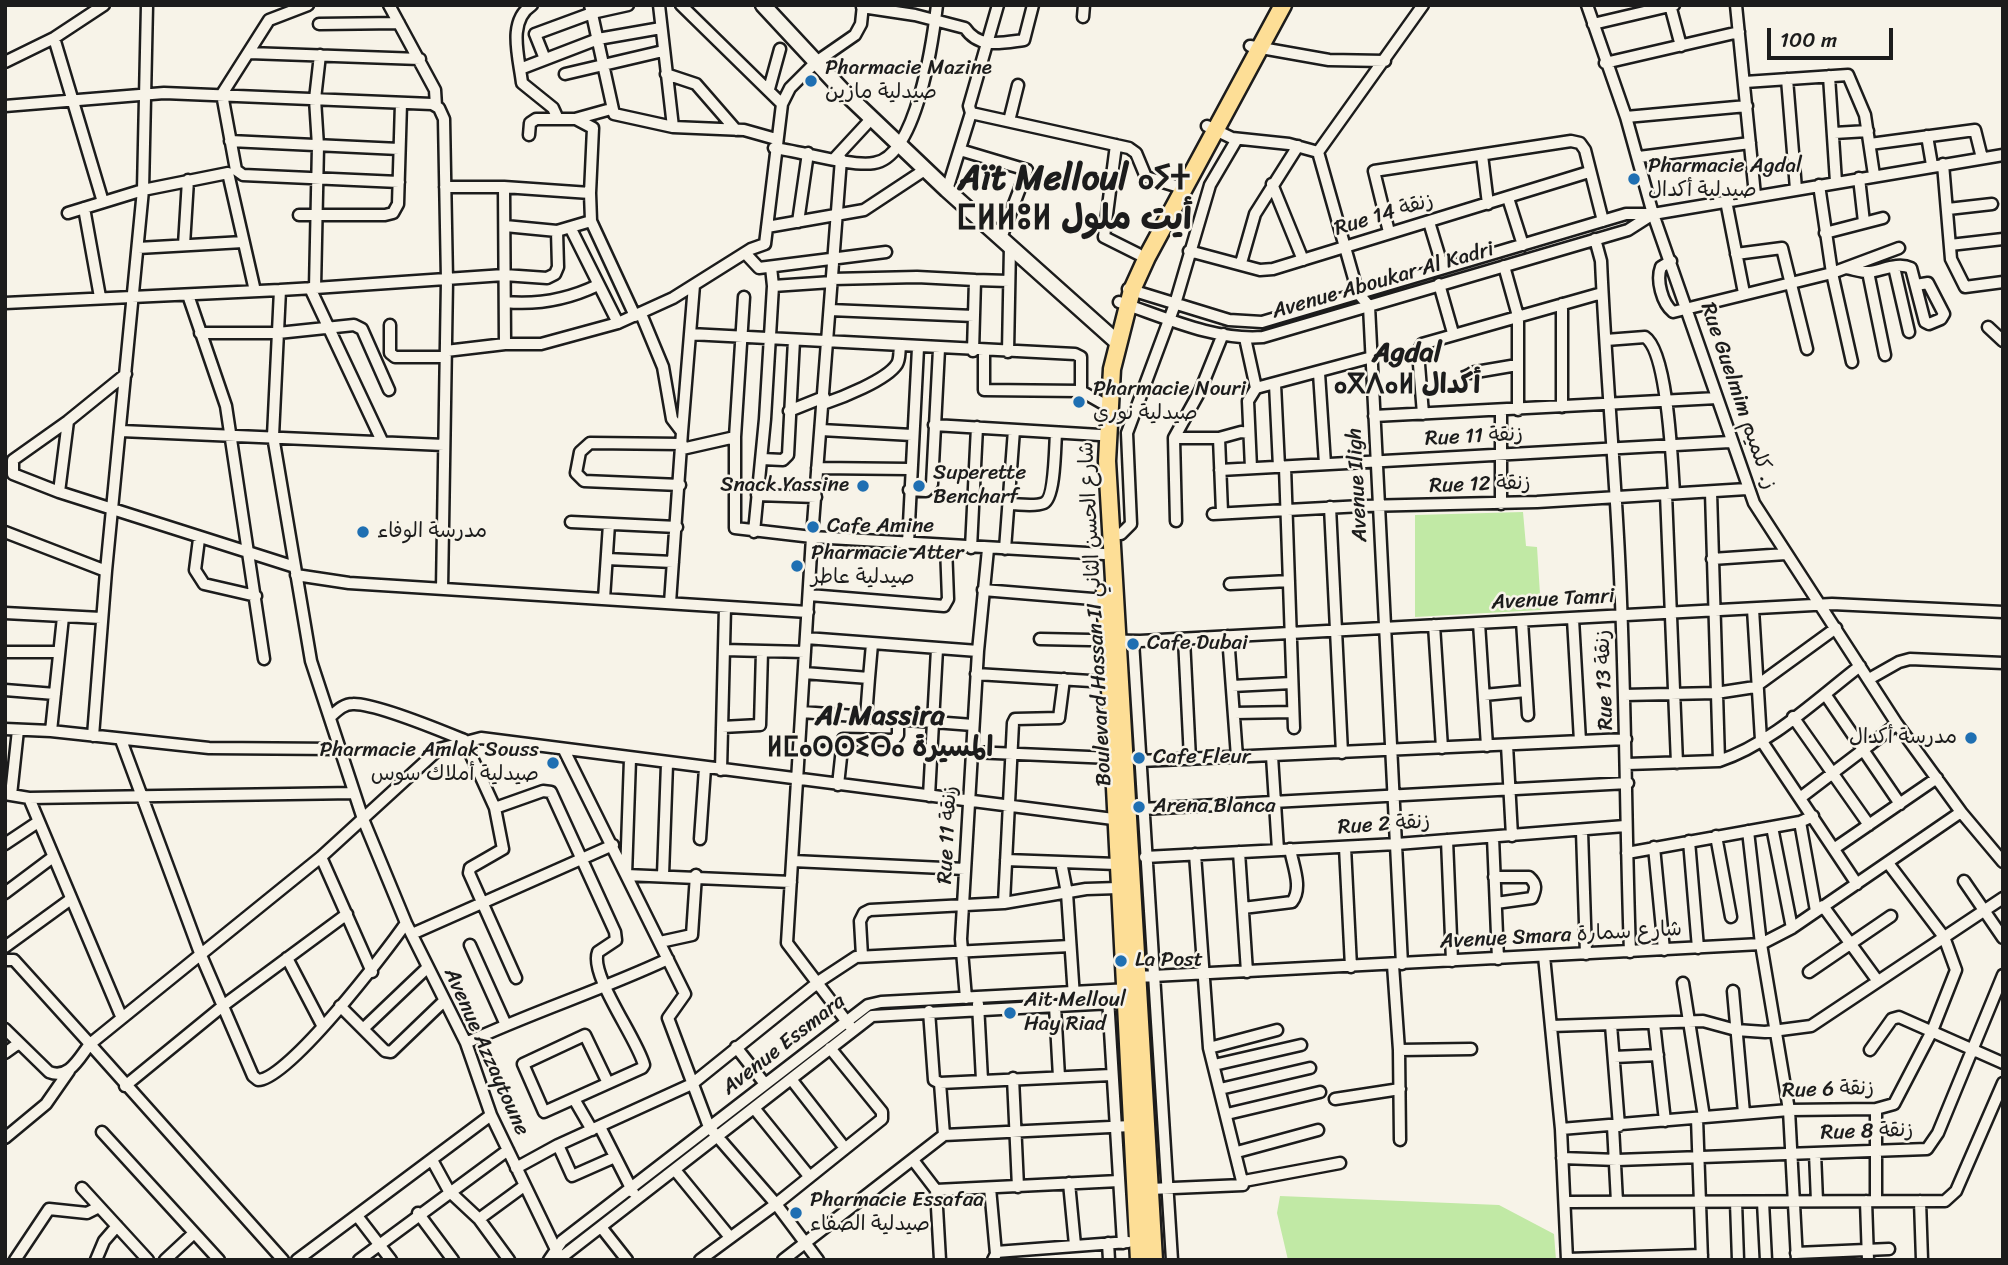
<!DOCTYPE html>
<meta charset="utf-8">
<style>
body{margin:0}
#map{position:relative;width:2008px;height:1265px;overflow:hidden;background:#f7f3e8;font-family:Sriracha,sans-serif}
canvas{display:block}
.frame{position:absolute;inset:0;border:7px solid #1c1c1c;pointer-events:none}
.scale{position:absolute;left:1767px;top:28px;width:126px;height:32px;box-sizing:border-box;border:4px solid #1c1c1c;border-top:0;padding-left:9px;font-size:21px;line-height:24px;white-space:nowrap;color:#1c1c1c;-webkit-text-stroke:5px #f7f3e8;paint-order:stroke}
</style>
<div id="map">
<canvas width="2008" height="1265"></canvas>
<div class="frame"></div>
<div class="scale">100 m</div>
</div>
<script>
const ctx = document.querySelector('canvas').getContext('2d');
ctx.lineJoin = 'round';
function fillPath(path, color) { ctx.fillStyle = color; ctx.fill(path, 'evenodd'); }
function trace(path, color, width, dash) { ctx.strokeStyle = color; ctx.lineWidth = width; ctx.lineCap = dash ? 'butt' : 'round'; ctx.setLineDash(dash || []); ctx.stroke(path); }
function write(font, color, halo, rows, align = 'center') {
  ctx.font = font + ' Sriracha,"Playpen Sans Arabic","Noto Sans Tifinagh",sans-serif'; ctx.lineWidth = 5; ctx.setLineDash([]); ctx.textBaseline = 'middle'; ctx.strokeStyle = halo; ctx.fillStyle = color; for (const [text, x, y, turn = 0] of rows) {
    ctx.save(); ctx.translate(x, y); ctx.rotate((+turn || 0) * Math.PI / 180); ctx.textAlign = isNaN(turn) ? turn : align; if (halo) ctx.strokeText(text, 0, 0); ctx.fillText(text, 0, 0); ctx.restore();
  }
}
const green = new Path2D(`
 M1523,512L1526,546L1537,547L1541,610L1415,617V515Z
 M1280,1196L1499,1205L1554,1234L1556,1260H1288L1277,1213Z`);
const street = new Path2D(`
 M308,5L269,20L222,94L236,170L243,175L399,182
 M389,5L435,90L436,106
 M532,5C507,21 519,57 522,83L553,108L558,119
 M590,5L614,114L673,127L744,130L776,139
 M659,5L673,127
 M681,5L782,104
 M1587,5L1626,117L1653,214L1754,503L1897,724L1961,812L2003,862
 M1670,5L1681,46
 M1736,5L1755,195
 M862,7L915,15L965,28C979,49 1001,43 1024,40L1033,5
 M1083,17L1084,5
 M319,24L399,23
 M1593,24L1674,5
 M54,38L103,202
 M1250,46L1329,60L1385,61
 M249,53L420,59
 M320,55L315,99L318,146L315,288L504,275L547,278L555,274L558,267L557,231
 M545,59L535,34L592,13L628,5
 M5,62L54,38L104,5
 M1605,63L1739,32
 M520,69L598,39L661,28
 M565,74L663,51
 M666,74L696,84L736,130
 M1829,76L1836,182
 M1787,79L1796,189
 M1745,82L1848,75L1865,115L1874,175
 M769,89L780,49
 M5,106L164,93L432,104L439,108L444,119L447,280L442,589
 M971,113L1129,148L1136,153L1146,177L1176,186
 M1626,117L1747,106
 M576,119L593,128L590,193
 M1009,121L1018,85
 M1207,126L1232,138L1289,144L1318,152
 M1834,133L1868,131
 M529,135L530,123L536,119H575L611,109
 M1927,136L1932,165
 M230,141L399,149
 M1870,144L1975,130L1982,158
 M1116,145L1104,237L1138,254
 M774,148C800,151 851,167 874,163C917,157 933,39 937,5
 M960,150L1027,170L1001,238
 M1482,155L1488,204
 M1639,157L1750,143
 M835,158L872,118
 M841,159L812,537L787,943L853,1030
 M1943,164L1951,259L1965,287L2003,282
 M1859,178L1864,222
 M1272,184L1303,260
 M1819,185L1832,273L1852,362
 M445,187H504L590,193L591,221L635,316
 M504,187L505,344
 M947,190L971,113L969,106L998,5
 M1508,198L1523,245
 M1726,201L1744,293
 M84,208L100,297
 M1948,209L1992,204
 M68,213L143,190L228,173L255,291
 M299,215H385L393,213L398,204L401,103
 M798,222L808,153
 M1429,222L1443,268
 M505,226L557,231L591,221
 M767,227L864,210L926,169
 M571,229L618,323
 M1389,232L1374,171L1571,141L1580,143L1585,150L1603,221
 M1825,233L1883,218
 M1595,239L1601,261C1605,353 1613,445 1618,537C1626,675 1625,813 1630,952
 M184,245L188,180
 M1950,245L2003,239
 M138,248L243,242
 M1189,251L1260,270L1273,269L1589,172
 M745,253L759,268L886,252
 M1736,254L1782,248L1807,349
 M1671,261L1661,267C1656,280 1662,303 1673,312L1832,273L1899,248
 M1241,263L1255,214L1298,146
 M1504,266L1518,316V410
 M1894,267L1909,332
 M1846,268C1853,269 1863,273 1870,272C1883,270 1898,262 1911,268L1925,322L1929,324L1941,319L1944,314L1928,283L1916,285
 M1868,272L1885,355
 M832,279L917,277L975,280L973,351
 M975,280L1009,281
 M1439,284L1453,333
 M773,286L832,282
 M310,288L382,441
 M1128,289L1229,320L1262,322L1626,214H1653L2003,155
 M280,290L314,288
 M188,295L226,406L264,659
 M744,297L735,437V528L812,537L1104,554
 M505,302C536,305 569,299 598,285
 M1119,302C1164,317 1215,341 1263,337L1628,230L1653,214
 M5,303L280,290L273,436L311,661L363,819L406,923L466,1043L491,1115L561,1260
 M1562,304V407
 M830,310L974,316
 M641,314L663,367L672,419L682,432L670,603
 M390,325V353L395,357H445
 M1988,327L2003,341
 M200,333H278L354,325L362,329L389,390
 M690,334L1075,354L1081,357V391
 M1245,338L1256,388L1248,401L1251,468
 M1606,340L1645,337C1668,352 1672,464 1674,493
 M446,351L505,344H541L618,323L673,298L751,249L765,244L782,104L790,88L816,62L855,35L861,24L863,5
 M984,351V390L1081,391L1102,403
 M1008,352L1010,246
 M1319,373L1325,464
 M1470,373L1517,365
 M126,374L68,421L59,492L295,567
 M1275,384L1279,467
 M1256,388L1372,357
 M823,404C841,398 887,380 897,364C900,359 899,353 900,347
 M789,411L824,397
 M1501,411V504
 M1423,414L1418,352L1422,344L1602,293
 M1374,416L1717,398
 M934,425L1100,435
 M821,430L912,435
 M121,431L444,445
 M682,432L694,285
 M1174,438L1176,521
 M1219,438H1174L1200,391L1223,334
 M682,449L735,437
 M762,459L783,460L788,455L794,340
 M1285,467L1294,728
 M817,468L909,469
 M1220,470L1730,442
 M680,485L584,481L576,473L580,452L590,443L682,444
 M909,490L926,491L932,484L939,349
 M59,492L13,474V460L68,421
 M1711,492L1719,761
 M1666,494L1677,763
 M757,495L816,497
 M1010,504C1019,504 1035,507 1044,503C1055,498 1055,446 1056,433
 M1330,507L1342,753
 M1222,512L1219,438L1241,432L1249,433
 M1213,514L1362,506L1537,502L1747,489
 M571,522L677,527
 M5,532L106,571
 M754,532L765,419L773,286L771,267
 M1111,534H1121L1131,524L1127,433L1175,304L1210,185L1237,139
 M199,539L195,570L204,584L256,596
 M908,543L918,348
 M971,548L977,427
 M1005,549L1014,430
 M607,559L673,562
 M1712,559L1786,554
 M296,575L349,583L808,612
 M1230,584L1289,581
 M983,590L1105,600
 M809,595L944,606L948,599L946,546
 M604,599L609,524
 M1753,609L1761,740L1857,884
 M5,613L101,618
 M1573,619L1580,741
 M1522,621L1528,715
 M1479,623L1487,746
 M1434,625L1442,748
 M1228,636L1237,757
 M806,638L978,651
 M1040,639L1140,641L1832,604L2003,612
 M1184,639L1190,759
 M1133,641L1172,1260
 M724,650L805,652
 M5,652H59
 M804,673L869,678L872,644
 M976,674L1107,682
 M1869,679L1899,662L1910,659L2003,663
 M1232,686L1292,683
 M5,690L55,694
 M1825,694L1900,804
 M1484,695L1526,691
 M1624,695L1716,693L1755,687L1836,628
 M802,712L973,725
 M1234,713L1293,712
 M330,717C337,711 343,704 353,704C375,703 442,731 464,740L495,808L503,849L470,868L469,873L516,978
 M866,717L869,678
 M1793,717L1869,825
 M722,727L760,725L762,651
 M5,729L51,731L209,748L340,749
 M51,731L63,617
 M93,736L106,571L143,190L147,5
 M121,740L200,953L253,1076L258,1080C288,1080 386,952 406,923
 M1507,745L1512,836
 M564,750L685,994L668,1018L709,1127L776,1204L818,1260
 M972,752L1112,758
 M1272,756L1278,850
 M630,759L626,875L791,882
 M1140,761L1626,739
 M1627,764L1719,761C1771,744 1817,699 1860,666
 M721,770L725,607
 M838,785L843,739L894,740L898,735V719
 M5,794L29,798L354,793
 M11,795L18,730
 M929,796L937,649
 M29,798L121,1016
 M1800,798L1897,724
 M495,808L543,791L551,792L615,932L616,940L598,952C589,975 637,1038 644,1065L642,1068L544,1112L523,1064L585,1035L608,1083
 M1142,809L1628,783
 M1800,822L1816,911
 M1772,827L1792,928
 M1582,831L1586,954
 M1748,831L1761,944L1789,1110L1797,1260
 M1716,836L1731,917
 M1493,837L1498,959
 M700,839L705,768
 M1447,840L1452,961
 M1689,841L1698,948
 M5,844L38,822
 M1345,847L1351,967
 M1654,847L1664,950
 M1835,848L1937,778
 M1239,852L1247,972
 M1627,853L1800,822L1813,816
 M1195,854L1209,1048
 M321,857L372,972
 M1145,857L1397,844L1625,826
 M1006,860L1117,864
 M793,861L965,869
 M1061,862L1067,893L1074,997
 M663,875L667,764
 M1494,877H1529C1537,884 1536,889 1532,898L1496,903
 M1964,881L2003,938
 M5,893L53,857
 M1004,903L1013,723L1015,719L1059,718L1064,679
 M1823,906L1877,980
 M1243,908L1292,902C1303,888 1293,866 1290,849
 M412,934L613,845
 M660,942L692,935L696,875
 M470,945L506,1025
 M5,947L71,899
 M862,956L860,921L864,913L870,910L1004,903L1086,889L1118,888
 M1544,956L1561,1129L1567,1260
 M287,958L322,1025
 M5,960H14L90,1044C79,1058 69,1080 49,1072L5,1029
 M1402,964L1369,306L1358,293L1318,152L1423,5
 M1393,965L1399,1050L1400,1140
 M1809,972L1891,916
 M1134,977L1761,944L1792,928L1961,812
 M1683,983L1704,1117
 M1733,991L1744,1113
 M966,998L961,939L978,651L988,549
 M1108,998L1123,1243
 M978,1004L982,1080
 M340,1006L385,1051L391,1052L444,1001
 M1055,1006L1059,1077
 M929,1011L934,1080L940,1083L944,1135
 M1654,1023L1665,1121
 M1611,1025L1619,1126
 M1551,1026L1703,1021L1736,1030L1765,1032L1811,1026L2003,898
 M364,1028L428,967
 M466,1043C532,1012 602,990 668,959
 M736,1047L765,1084
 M1399,1050L1471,1049
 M1870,1050L1892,1019L1899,1017L2003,1063
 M5,1053L19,1043
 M1614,1057L1658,1055
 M1214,1065L1301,1045
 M1013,1078L1018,1187
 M791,1079L844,1147
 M940,1083L1111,1075
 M125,1086L224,1005L347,914
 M1220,1089L1310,1068
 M574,1099L592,1130
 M1335,1099L1400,1089
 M754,1108L809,1176
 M1876,1109V1201
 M1227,1114L1320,1092
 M1697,1118L1702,1260
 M1613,1126L1617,1202
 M600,1127L633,1192
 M1561,1129L1789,1110L1876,1109L1894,1104L1932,1031L1956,970L1944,937L1888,863
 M102,1132L219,1260
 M5,1138L46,1104L69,1071
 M558,1145L572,1176L615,1157
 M1237,1152L1318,1130
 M1815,1153L1817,1201
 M1562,1158L1617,1160L1927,1149L1938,1133L2003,975
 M432,1160L449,1191L479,1219L509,1260
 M913,1160L936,1190L940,1260
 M516,1168L558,1145L692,1084L821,980L856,957L1070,946
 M675,1170L729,1236
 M1244,1181L1340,1163
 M1069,1183L1075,1245
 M82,1188L148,1260
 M990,1188L996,1254L993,1260
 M1150,1189L1243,1185L1209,1048L1277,1030
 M936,1190L1119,1181
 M1866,1201L1868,1260
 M1920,1201L1922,1260
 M1565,1202L1945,1201L1956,1191L2003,1083
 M1736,1202L1738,1260
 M1763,1202L1766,1260
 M418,1213L453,1260
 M358,1217L391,1260
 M479,1219L524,1186
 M601,1227L627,1260
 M1108,1243L1109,1260
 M996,1252L1128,1242
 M1796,1253L1889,1249
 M1567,1259L1702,1255
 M15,1260L49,1209L87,1213L99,1207
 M96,1260L104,1241L117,1226
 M165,1260L194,1233
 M283,1260L90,1044L321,857L439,749L481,738L1121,820
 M297,1260L491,1115
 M359,1260L508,1150
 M549,1260L562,1241L868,1005L881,1002L1130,989
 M558,1260L872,1016L1131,1002
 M700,1260L776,1204L882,1119V1112L830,1048
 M783,1260L944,1135L1131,1126`);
const secondary = new Path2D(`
 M763,5L843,91L947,190L1117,342`);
const primary = new Path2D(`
 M1105,591L1139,1260
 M1154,1260L1107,461L1112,369L1132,290L1147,257L1283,5`);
const markers = [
 [811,81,7,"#1f6fb2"],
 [1634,179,7,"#1f6fb2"],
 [1079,402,7,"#1f6fb2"],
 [863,486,7,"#1f6fb2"],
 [919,486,7,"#1f6fb2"],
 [813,527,7,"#1f6fb2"],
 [363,532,7,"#1f6fb2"],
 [797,566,7,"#1f6fb2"],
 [1133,644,7,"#1f6fb2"],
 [1971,738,7,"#1f6fb2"],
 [1139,758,7,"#1f6fb2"],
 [553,763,7,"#1f6fb2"],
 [1139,807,7,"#1f6fb2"],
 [1121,961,7,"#1f6fb2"],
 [1010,1013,7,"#1f6fb2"],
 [796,1213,7,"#1f6fb2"]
];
const poiNames = [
 ["Pharmacie Mazine",825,69],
 ["صيدلية مازين",825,93],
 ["Pharmacie Agdal",1648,167],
 ["صيدلية أكدال",1648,191],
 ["Pharmacie Nouri",1093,390],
 ["صيدلية نوري",1093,414],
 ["Superette",933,474],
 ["Bencharf",933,498],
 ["Snack Yassine",849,486,"right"],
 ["Cafe Amine",827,527],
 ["مدرسة الوفاء",377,532],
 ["Pharmacie Atter",811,554],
 ["صيدلية عاطر",811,578],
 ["Cafe Dubai",1147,644],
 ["مدرسة أكدال",1957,738,"right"],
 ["Pharmacie Amlak Souss",539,751,"right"],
 ["صيدلية أملاك سوس",539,775,"right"],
 ["Cafe Fleur",1153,758],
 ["Arena Blanca",1153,807],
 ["La Post",1135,961],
 ["Ait Melloul",1024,1001],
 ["Hay Riad",1024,1025],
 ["Pharmacie Essafaa",810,1201],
 ["صيدلية الصفاء",810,1225]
];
const streetNames = [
 ["Rue 14 زنقة",1384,215,-17],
 ["Avenue Aboukar Al Kadri",1383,281,-16],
 ["Rue Guelmim ز. كلميم",1738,396,71],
 ["Rue 11 زنقة",1474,437,-3],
 ["Avenue Iligh",1358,485,-93],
 ["Rue 12 زنقة",1480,485,-2],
 ["Avenue Tamri",1553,600,-3],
 ["Boulevard Hassan II شارع الحسن الثاني",1096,614,-93],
 ["Rue 13 زنقة",1605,680,-92],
 ["Rue 2 زنقة",1384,825,-4],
 ["Rue 11 زنقة",948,835,-87],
 ["Avenue Smara شارع سمارة",1561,936,-3],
 ["Avenue Essmara",784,1045,-38],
 ["Avenue Azzaytoune",486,1052,66],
 ["Rue 6 زنقة",1828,1090,-2],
 ["Rue 8 زنقة",1867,1132,-2]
];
const districtNames = [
 ["Agdal",1407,354],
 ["ⴰⴳⴷⴰⵍ أگدال",1407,386],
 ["Al Massira",880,717],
 ["ⵍⵎⴰⵙⵙⵉⵔⴰ المسيرة",880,749]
];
const townNames = [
 ["Aït Melloul ⴰⵢⵜ",1074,180],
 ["ⵎⵍⵍⵓⵍ أيت ملول",1074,220]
];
fillPath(green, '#c1e9a5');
trace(street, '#1c1c1c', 15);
trace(secondary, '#1c1c1c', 19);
trace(primary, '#1c1c1c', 21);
trace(street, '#f7f3e8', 10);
trace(secondary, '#f7f3e8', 14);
trace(primary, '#fdde96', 16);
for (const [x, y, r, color] of markers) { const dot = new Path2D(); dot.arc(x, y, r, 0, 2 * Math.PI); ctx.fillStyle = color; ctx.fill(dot); trace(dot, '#f7f3e8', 2.5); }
write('21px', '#1c1c1c', '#f7f3e8', poiNames, 'left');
write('21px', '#1c1c1c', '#f7f3e8', streetNames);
write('bold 28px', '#1c1c1c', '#f7f3e8', districtNames);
write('bold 35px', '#1c1c1c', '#f7f3e8', townNames);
</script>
